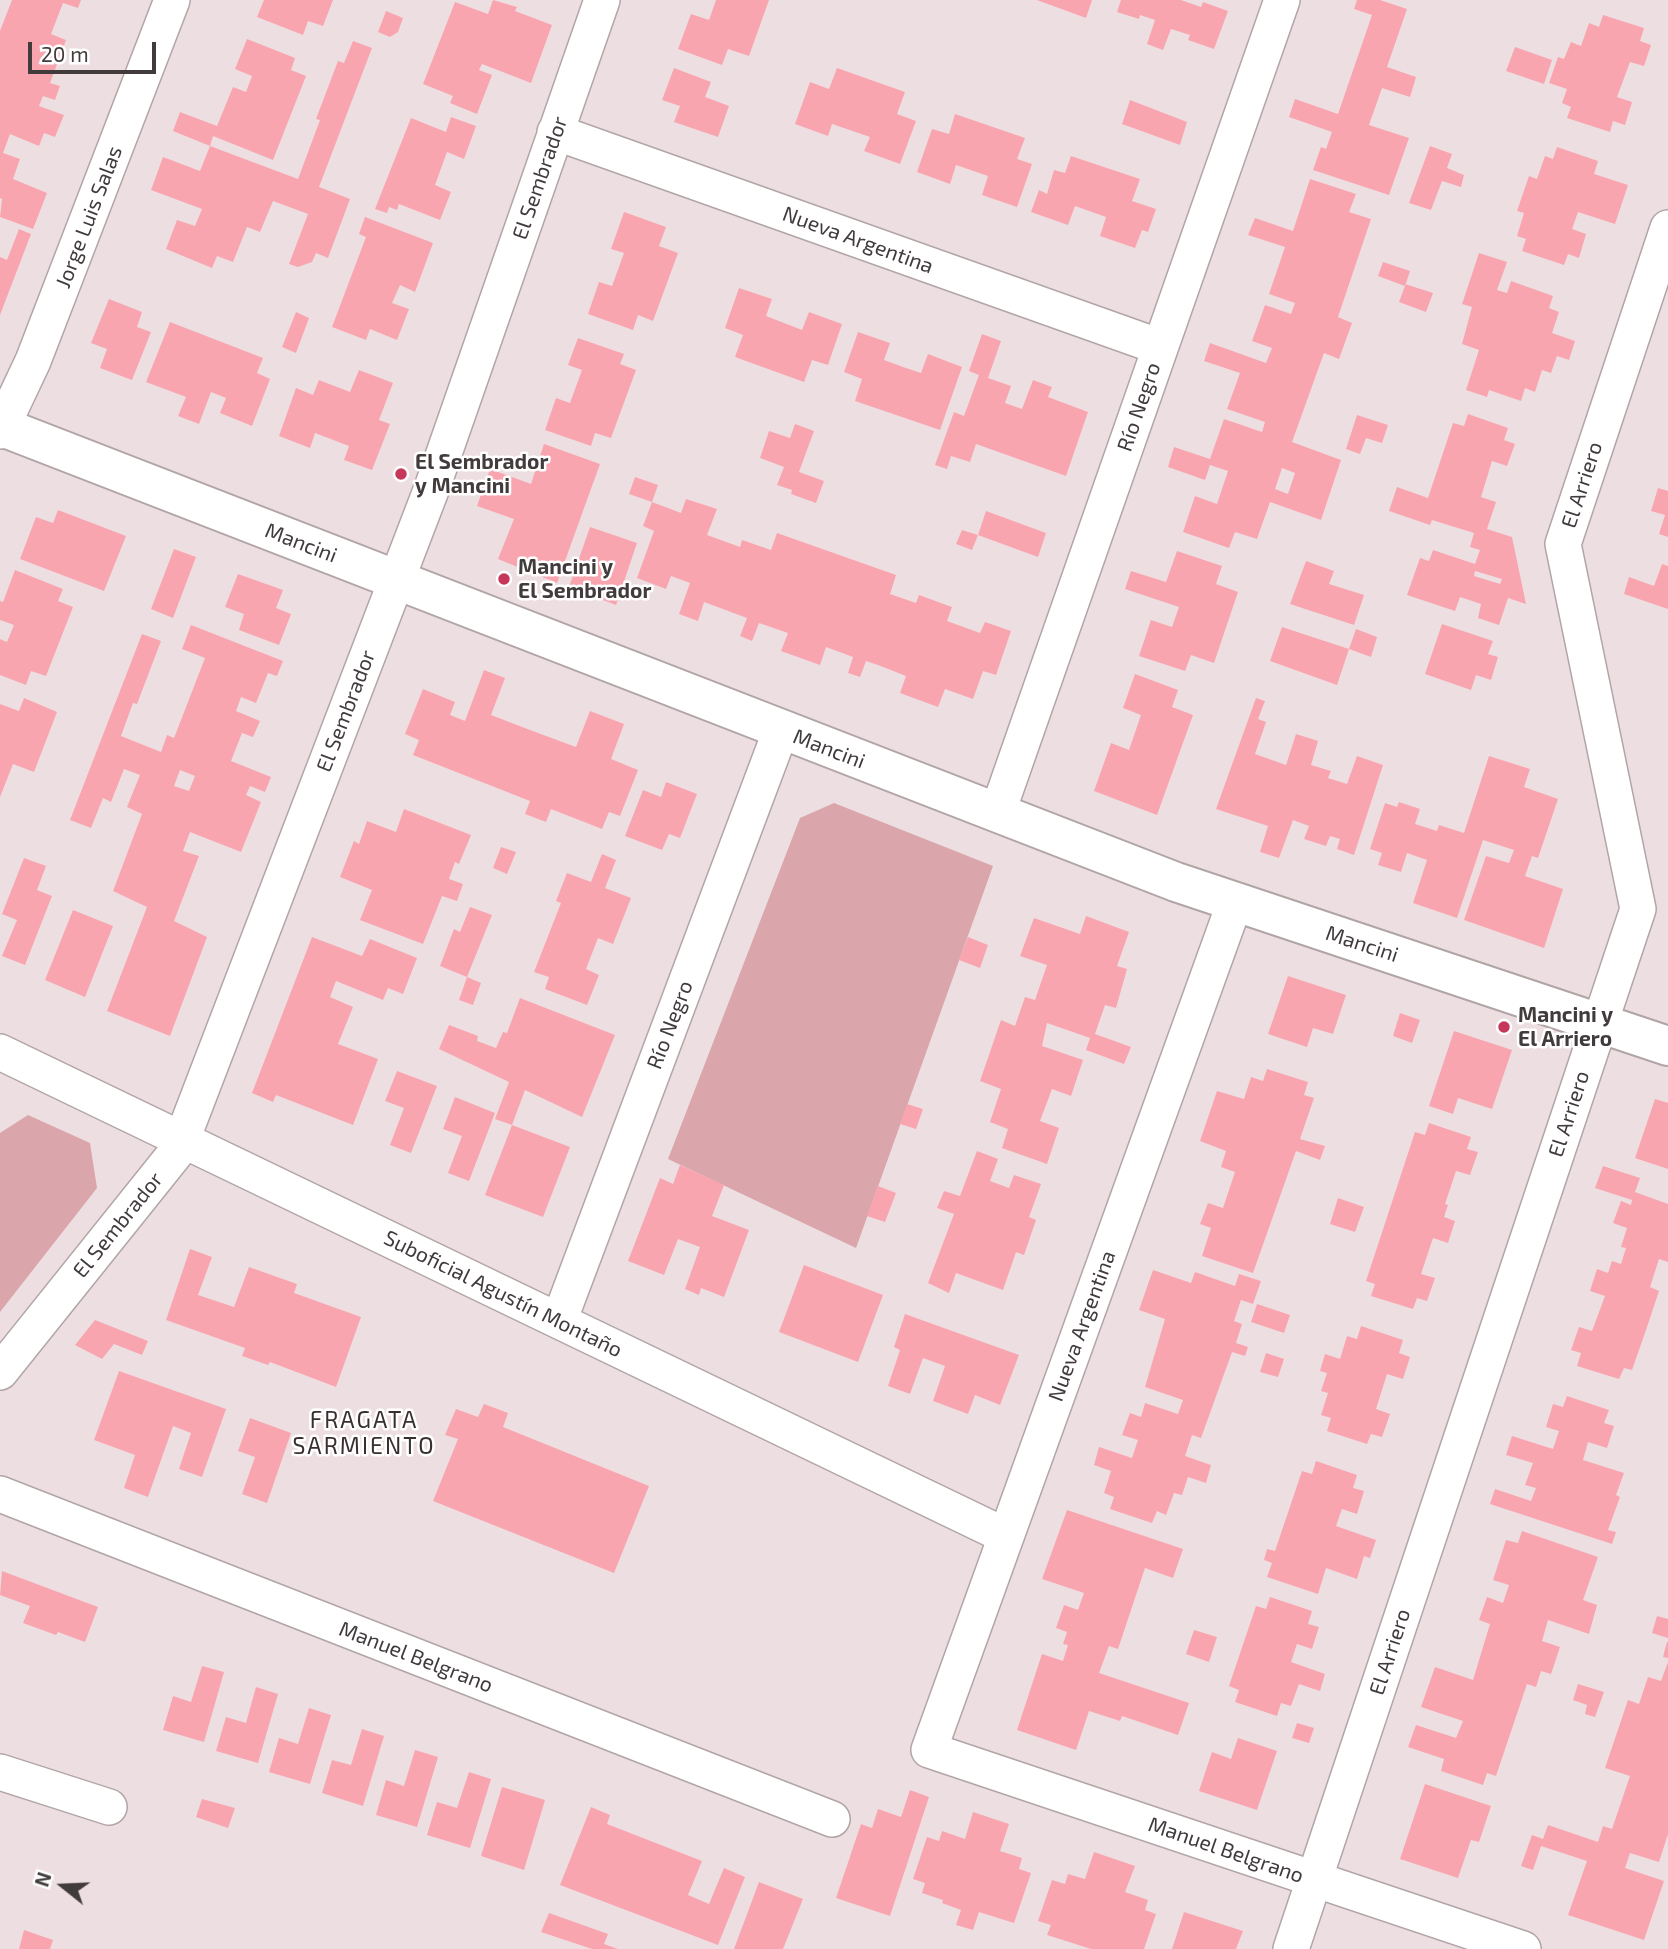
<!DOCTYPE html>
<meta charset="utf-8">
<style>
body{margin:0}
#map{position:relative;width:1668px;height:1949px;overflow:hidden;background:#eddfe1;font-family:"Exo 2",sans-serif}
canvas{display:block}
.north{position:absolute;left:28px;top:1851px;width:70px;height:70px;-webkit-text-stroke:5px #fff;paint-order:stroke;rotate:288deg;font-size:19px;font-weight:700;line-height:28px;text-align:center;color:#413b3c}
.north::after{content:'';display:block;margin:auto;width:24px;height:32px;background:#413b3c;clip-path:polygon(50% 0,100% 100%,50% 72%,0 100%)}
.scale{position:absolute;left:28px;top:42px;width:128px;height:32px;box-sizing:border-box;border:4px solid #413b3c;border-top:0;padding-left:9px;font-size:21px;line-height:24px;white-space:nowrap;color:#413b3c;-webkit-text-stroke:5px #fff;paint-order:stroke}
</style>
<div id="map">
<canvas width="1668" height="1949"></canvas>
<div class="north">N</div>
<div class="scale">20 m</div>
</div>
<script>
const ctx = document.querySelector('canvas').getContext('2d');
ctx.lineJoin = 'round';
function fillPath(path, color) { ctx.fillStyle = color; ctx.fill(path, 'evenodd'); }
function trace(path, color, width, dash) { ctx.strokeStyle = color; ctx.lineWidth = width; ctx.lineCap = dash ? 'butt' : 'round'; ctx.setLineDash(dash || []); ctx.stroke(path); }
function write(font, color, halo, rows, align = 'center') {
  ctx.font = font + ' "Exo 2",sans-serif'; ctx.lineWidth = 5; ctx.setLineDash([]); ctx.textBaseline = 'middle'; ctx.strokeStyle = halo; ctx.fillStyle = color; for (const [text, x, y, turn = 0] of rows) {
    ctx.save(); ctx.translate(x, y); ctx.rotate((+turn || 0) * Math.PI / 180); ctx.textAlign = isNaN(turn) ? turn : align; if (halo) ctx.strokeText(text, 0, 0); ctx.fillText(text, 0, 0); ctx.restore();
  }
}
const green = new Path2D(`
 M834,803L993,866L856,1248L668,1159L800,818Z
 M28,1115L90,1143L97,1188L0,1312V1133Z`);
const building = new Path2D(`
 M12,0H81L78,8L63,3L51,34L66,40L50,83L60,86L55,100L43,96L39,106L64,115L55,137L44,133L39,146L10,134L3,153L20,159L13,179L47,193L33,229L0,217L2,199L0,198V31Z
 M264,0H333L323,26L308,21L303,35L257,17Z
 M493,0L517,7L515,11L552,25L531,83L482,64L479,70L492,75L477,114L450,103L453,96L423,84L455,2L488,14Z
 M716,0H769L749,56L728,49L722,65L678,49L691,14L709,20Z
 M1037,0H1092L1086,18Z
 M1121,0H1181L1201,7L1203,2L1228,11L1214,49L1188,40L1190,35L1171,29L1163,50L1147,44L1155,20L1140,15L1139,19L1117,12Z
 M1357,0H1380L1407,9L1387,67L1416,77L1410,97L1382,88L1369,125L1409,138L1389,195L1313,170L1321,147L1326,149L1332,132L1289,117L1295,99L1338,114L1372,15L1354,9Z
 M386,11L403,18L398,32L390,37L378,32Z
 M1603,15L1644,28L1640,41L1651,45L1644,66L1630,62L1617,97L1632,102L1625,125L1613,121L1610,132L1567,118L1571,107L1562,103L1567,89L1549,83L1558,57L1564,59L1571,42L1581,46L1589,23L1599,27Z
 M247,39L295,58L291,70L306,76L273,160L213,136L210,146L173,131L180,112L217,126L233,87L246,92L252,76L235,69Z
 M353,41L372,48L319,187L350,199L328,258L316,253L312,262L298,267L289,264L308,214L273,201L260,232L247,227L233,262L217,256L212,268L166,249L177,220L195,226L202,209L151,190L163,157L200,171L210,146L298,179L320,120L316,119L338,61L344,63Z
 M1515,47L1552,60L1544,84L1506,71Z
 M674,68L711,82L705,97L729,106L718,137L674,122L680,106L662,100Z
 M837,68L905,92L897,114L916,121L900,164L864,151L870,137L832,124L828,136L795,124L810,82L829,89Z
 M1130,100L1187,122L1180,145L1122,124Z
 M955,114L1025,138L1017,159L1032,164L1017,207L982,195L988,176L956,165L950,184L917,172L932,129L949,134Z
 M451,117L476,126L464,159L447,152L435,185L451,192L440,220L399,204L397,210L389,207L387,213L375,209L411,118L446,132Z
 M1430,146L1452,154L1447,168L1464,175L1461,187L1442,181L1431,210L1409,203Z
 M1557,147L1598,161L1594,174L1628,185L1615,224L1578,212L1572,229L1586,234L1579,258L1568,254L1564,265L1522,251L1526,239L1517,236L1524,213L1517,211L1529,176L1537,179L1545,156L1553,159Z
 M1071,156L1140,179L1132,201L1156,209L1148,232L1142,230L1135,248L1100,236L1106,217L1075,206L1068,225L1031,212L1039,190L1047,194L1054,170L1065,173Z
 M1310,179L1356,194L1349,212L1371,219L1338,317L1352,323L1339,359L1324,353L1292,442L1341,460L1321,520L1270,502L1257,539L1235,532L1229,548L1183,532L1195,496L1217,504L1228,471L1210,465L1205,480L1168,467L1174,447L1210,459L1224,419L1262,432L1265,422L1227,409L1240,373L1204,361L1210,343L1266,363L1272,348L1252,341L1265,305L1291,314L1295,303L1269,294L1285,247L1248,235L1255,218L1293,231ZM1282,468L1295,473L1288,494L1275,489Z
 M624,212L666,227L659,246L678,253L653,321L638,315L633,330L588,314L599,282L612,286L624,253L611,249Z
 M365,217L433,243L415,292L400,285L392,303L409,309L397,340L370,329L366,340L332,327L366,237L359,234Z
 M19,229L31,234L0,315V257L7,260Z
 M1479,253L1507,262L1497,290L1507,293L1511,281L1553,296L1549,308L1559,312L1552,333L1575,341L1569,360L1557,356L1551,373L1542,370L1535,392L1525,388L1521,401L1489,390L1487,397L1466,390L1479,350L1462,344L1472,307L1462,304Z
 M1383,262L1410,271L1405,286V284L1433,293L1426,312L1399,302L1405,286L1378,276Z
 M739,288L772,299L766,316L802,330L809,312L842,324L828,365L812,360L804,382L735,357L743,335L725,328Z
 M109,299L142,312L137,327L151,332L132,380L100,368L107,349L91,343Z
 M296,312L309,318L296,353L282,347Z
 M170,322L263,358L257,373L270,379L252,426L220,413L226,398L211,392L199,424L178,416L186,397L146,382Z
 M858,332L890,343L884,360L903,367L921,373L928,354L962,367L940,430L855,401L862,379L844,372Z
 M982,334L1001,341L988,378L1011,386L1005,403L1022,409L1033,380L1052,387L1048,397L1088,412L1066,476L976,444L970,462L951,456L947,469L935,465L954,412L964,416L979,375L969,371Z
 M578,338L624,354L620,364L636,370L611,438L595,433L591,446L545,430L556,398L570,403L582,370L568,365Z
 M359,370L393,383L379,420L390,424L372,470L344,460L349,446L315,433L310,448L279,436L296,388L313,395L319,380L350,392Z
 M1468,414L1508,428L1504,440L1515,444L1507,466L1492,461L1481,497L1496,502L1487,529L1512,537L1526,604L1508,598L1499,625L1478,618L1481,604L1460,597L1455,611L1407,595L1420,558L1429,561L1433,550L1475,564L1480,550L1470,547L1474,533L1432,520L1430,525L1389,511L1397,487L1428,498L1453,423L1464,426ZM1475,571L1502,579L1500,584L1474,576Z
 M1357,415L1388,425L1382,443L1366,438L1360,454L1346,449Z
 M795,424L814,431L799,472L824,481L816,503L791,494L792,490L777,485L784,467L760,458L769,431L790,438Z
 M544,444L600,464L557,583L498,559L514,519L477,506L490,469L531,484Z
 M635,477L658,485L652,502L681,513L686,499L717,509L707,535L740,547L742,540L771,550L777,533L896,575L890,594L916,603L919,595L952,607L947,621L980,633L985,622L1011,631L996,675L983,671L973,699L945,689L938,707L900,693L906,676L878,665L866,661L860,677L848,673L853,657L826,647L820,665L781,651L788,633L759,623L752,641L740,636L747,618L704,602L698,621L679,614L690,583L671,576L666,589L637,578L654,531L643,526L652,502L629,494Z
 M1658,488L1668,491V537L1659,534L1665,515L1651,511Z
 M58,510L126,536L104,591L20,559L36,517L53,523Z
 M986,511L1046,533L1038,557L978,535L972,550L956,544L962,530L978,535Z
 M590,527L637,543L616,605L569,587Z
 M174,549L196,557L173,618L151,609Z
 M1177,551L1222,566L1216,584L1238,592L1214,663L1191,655L1185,671L1139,656L1151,620L1172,627L1179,607L1125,589L1131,571L1166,582Z
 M1306,561L1334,571L1329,584L1364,595L1354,625L1290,604Z
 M1662,564L1668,566V609L1624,594L1629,577L1654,586Z
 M15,570L63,589L58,601L73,607L46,676L31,671L26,685L0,675V639L7,642L14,625L0,620V601L3,602Z
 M238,574L283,590L276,608L291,614L279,645L239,630L244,614L225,607Z
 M1442,624L1493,641L1488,654L1498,657L1491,680L1476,675L1471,690L1425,674Z
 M191,625L283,661L277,676L268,673L256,703L241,697L236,711L260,721L253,737L242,733L231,761L271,777L265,792L250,786L246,795L261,802L241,852L190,832L183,851L199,856L174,921L207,937L170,1036L107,1011L147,907L113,891L142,814L127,807L140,775L124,769L111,802L103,798L91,828L70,820L142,634L161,641L137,704L133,703L121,736L161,752L167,735L174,738L205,658L182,649ZM180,770L195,776L189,791L174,786Z
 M1282,627L1349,649L1337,685L1270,661Z
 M1356,629L1377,637L1371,657L1349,649Z
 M484,670L505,678L491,715L530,730L576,747L590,711L624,724L611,759L638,770L620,816L609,812L602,829L551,809L546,822L525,814L530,801L413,755L419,740L405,734L423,689L455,702L450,715L465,721Z
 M1135,674L1178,690L1172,707L1193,715L1157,815L1094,791L1111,743L1129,750L1141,715L1123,708Z
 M24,698L57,712L34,772L13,764L0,797V704L19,711Z
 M1256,698L1265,701L1258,719L1266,722L1255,754L1286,765L1296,734L1318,741L1311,765L1331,771L1328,778L1347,784L1357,756L1383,765L1354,855L1337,849L1340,839L1330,836L1326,846L1304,839L1309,826L1293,820L1279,858L1260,852L1268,826L1216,809Z
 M1489,756L1530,769L1524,787L1558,799L1538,858L1532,856L1525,876L1563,889L1544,948L1464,920L1486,856L1509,863L1514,850L1483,840L1457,918L1413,903L1427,860L1407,853L1401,872L1378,865L1382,853L1370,849L1385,803L1397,807L1399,802L1420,809L1415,824L1437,831L1439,825L1464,833Z
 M666,782L697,794L680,838L669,834L662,850L625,836L643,790L661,797Z
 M404,809L471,835L459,864L455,862L449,879L463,884L457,901L442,896L423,944L360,920L372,890L340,877L354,841L359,844L367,821L396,832Z
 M501,847L516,852L507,874L493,868Z
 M602,854L616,860L605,888L631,898L613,944L598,938L586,969L599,975L587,1005L545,989L549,977L534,972L561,903L556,901L567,873L591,882Z
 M24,858L46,866L37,890L52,896L25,965L2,956L17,920L2,914Z
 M470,907L492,915L467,977L440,966L454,929L460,932Z
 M73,910L113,926L85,997L45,980Z
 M1086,916L1129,932L1117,966L1127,969L1116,1008L1105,1005L1095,1034L1131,1047L1124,1064L1086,1050L1090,1038L1047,1023L1042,1046L1083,1060L1071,1096L1052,1089L1040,1121L1059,1128L1047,1164L1002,1148L1008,1129L990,1122L1001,1089L980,1081L1001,1020L1015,1026L1025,997L1035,1000L1047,965L1020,956L1034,918L1080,934Z
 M312,937L362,956L370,939L417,958L403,994L388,988L383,1000L336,981L330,997L353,1007L338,1044L378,1059L353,1125L276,1095L273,1102L252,1093Z
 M968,937L988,945L980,968L959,960Z
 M1288,976L1346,995L1333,1034L1313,1028L1307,1047L1268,1034Z
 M467,977L481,983L473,1005L459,1000Z
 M520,998L615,1035L582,1117L525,1090L512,1125L495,1119L509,1082L439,1049L449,1025L478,1036L477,1041L496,1048L503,1032L507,1033Z
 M1400,1013L1420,1020L1412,1043L1393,1036Z
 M1454,1031L1512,1050L1492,1109L1458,1098L1453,1114L1429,1106Z
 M1267,1069L1308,1082L1304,1095L1314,1098L1300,1139L1325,1146L1320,1160L1296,1151L1253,1273L1202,1256L1211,1228L1200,1224L1208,1203L1223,1208L1235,1172L1221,1167L1226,1151L1200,1141L1217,1091L1244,1099L1251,1077L1263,1081Z
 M397,1071L437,1086L411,1153L390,1145L404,1108L385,1101Z
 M455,1097L495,1113L469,1181L448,1173L462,1136L443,1129Z
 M1655,1099L1668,1103V1169L1635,1158Z
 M907,1104L923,1109L916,1129L900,1124Z
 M1429,1123L1471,1137L1467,1149L1478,1152L1470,1175L1456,1171L1445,1204L1448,1205L1444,1217L1455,1221L1448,1243L1433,1238L1421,1274L1435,1278L1427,1301L1417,1298L1413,1309L1371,1296L1375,1284L1366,1281L1415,1132L1425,1135Z
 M512,1125L570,1147L543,1217L485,1195Z
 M977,1151L998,1159L990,1181L1009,1188L1014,1175L1041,1184L1029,1217L1036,1220L1024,1255L1016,1252L1003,1290L956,1273L949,1293L928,1283L954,1214L937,1208L944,1191L960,1196Z
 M680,1165L724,1185L712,1216L749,1230L724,1297L701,1288L699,1295L685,1289L700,1247L678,1239L664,1275L628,1261L660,1178L673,1184Z
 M1603,1166L1640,1178L1635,1192L1668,1204V1262L1659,1259L1650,1287L1659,1291L1646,1330L1632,1370L1624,1368L1619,1379L1577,1366L1581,1353L1571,1350L1579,1327L1592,1331L1605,1296L1590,1291L1597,1269L1608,1273L1612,1261L1621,1264L1626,1248L1621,1247L1627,1228L1613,1223L1621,1201L1631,1205L1632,1200L1595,1188Z
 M878,1186L896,1193L885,1222L867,1216Z
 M1338,1198L1364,1207L1355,1232L1330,1224Z
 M190,1249L212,1257L198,1295L234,1307L249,1267L297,1284L294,1293L361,1317L336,1387L270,1362L268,1365L242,1356L245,1348L166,1320Z
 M804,1265L883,1295L858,1362L779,1332Z
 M1153,1270L1191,1283L1195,1272L1235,1286L1239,1274L1261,1281L1253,1304L1241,1300L1234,1321L1242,1324L1236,1343L1248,1347L1245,1356L1232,1352L1201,1438L1192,1435L1185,1456L1211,1465L1206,1483L1188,1477L1182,1495L1174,1493L1166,1515L1157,1511L1152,1523L1110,1509L1114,1497L1104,1493L1111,1471L1094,1465L1099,1447L1132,1458L1138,1440L1122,1435L1130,1413L1141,1417L1145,1403L1178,1414L1183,1400L1145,1387L1165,1319L1139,1310Z
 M1257,1304L1290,1315L1284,1333L1251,1322Z
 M905,1314L1019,1355L1000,1405L975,1395L968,1414L933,1401L945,1366L923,1358L910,1394L888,1386L900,1350L894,1347Z
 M95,1320L148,1341L142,1355L114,1344L102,1359L75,1345Z
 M1361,1326L1403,1340L1399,1353L1410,1357L1403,1379L1387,1374L1376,1409L1390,1414L1382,1437L1371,1434L1367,1444L1327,1431L1331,1418L1321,1415L1328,1393L1321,1391L1327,1373L1320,1371L1325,1354L1340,1359L1347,1336L1357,1339Z
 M1266,1353L1284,1359L1278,1377L1260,1372Z
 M119,1371L226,1409L202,1477L179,1469L191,1433L173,1426L148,1497L124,1488L135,1455L94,1440Z
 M1567,1396L1609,1410L1604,1423L1614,1426L1607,1448L1588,1442L1583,1460L1624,1473L1616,1495L1620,1497L1608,1530L1616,1532L1612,1544L1490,1504L1495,1489L1531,1501L1536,1488L1525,1485L1533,1463L1506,1455L1512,1436L1553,1449L1559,1431L1546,1427L1553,1404L1563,1407Z
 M484,1404L508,1413L503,1427L649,1486L614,1573L433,1501L458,1439L445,1435L456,1409L478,1417Z
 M250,1418L291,1433L267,1503L242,1494L255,1457L238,1451Z
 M1316,1461L1357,1475L1353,1488L1364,1491L1357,1514L1342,1509L1336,1526L1376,1540L1370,1558L1364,1556L1357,1579L1326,1568L1318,1594L1267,1577L1272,1563L1264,1560L1267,1549L1275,1551L1302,1471L1312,1474Z
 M1067,1510L1183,1549L1173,1578L1145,1568L1118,1649L1109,1646L1099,1673L1189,1703L1178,1735L1122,1716L1120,1721L1089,1711L1076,1750L1017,1730L1042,1654L1063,1661L1068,1645L1063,1644L1067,1632L1056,1628L1064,1605L1078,1610L1084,1593L1042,1579Z
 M1522,1531L1598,1557L1583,1600L1597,1605L1589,1634L1548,1620L1542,1641L1560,1647L1551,1674L1541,1671L1536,1687L1527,1684L1496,1776L1487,1773L1483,1785L1441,1771L1444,1759L1408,1747L1416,1725L1456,1738L1463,1721L1421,1707L1435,1667L1473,1680L1490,1624L1479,1620L1487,1597L1503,1603L1509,1585L1493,1580L1506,1540L1518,1543Z
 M2,1571L98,1607L85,1642L58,1632L56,1635L23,1623L30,1606L0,1595Z
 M1270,1597L1312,1611L1308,1624L1319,1627L1312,1649L1297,1644L1291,1662L1325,1674L1320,1691L1299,1684L1291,1706L1281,1703L1277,1716L1235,1702L1239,1690L1229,1686L1256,1606L1266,1609Z
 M1657,1616L1668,1619V1638L1652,1633Z
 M1194,1630L1217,1637L1209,1662L1186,1654Z
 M1667,1642H1668V1658L1663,1657Z
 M1668,1662V1834L1659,1862L1630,1853L1625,1868L1664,1881L1644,1940L1568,1915L1587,1861L1541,1846L1533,1870L1521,1866L1532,1835L1543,1839L1548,1825L1598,1842L1603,1826L1612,1829L1630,1776L1605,1768L1628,1700L1639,1704L1648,1677L1661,1681Z
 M202,1666L224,1672L204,1742L163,1730L173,1696L191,1702Z
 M1578,1684L1604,1692L1595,1717L1585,1714L1587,1705L1573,1700Z
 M256,1687L278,1694L258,1763L216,1751L226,1717L246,1723Z
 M309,1708L331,1715L310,1784L269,1772L279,1738L298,1744Z
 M1297,1723L1314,1728L1309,1743L1292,1738Z
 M362,1729L384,1736L363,1806L322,1793L332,1760L351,1765Z
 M1238,1738L1277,1751L1257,1810L1199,1791L1212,1752L1231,1759Z
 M415,1750L438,1757L417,1827L376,1815L386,1780L404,1786Z
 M469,1772L491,1779L470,1848L427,1835L437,1802L457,1808Z
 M1425,1784L1491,1806L1479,1842L1471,1840L1458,1878L1400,1859Z
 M502,1787L545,1800L524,1870L481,1856Z
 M910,1790L929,1797L890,1916L836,1898L861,1824L872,1828L878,1809L901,1817Z
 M202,1799L235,1808L228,1828L196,1817Z
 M591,1807L610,1815L607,1824L702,1861L688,1895L709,1904L724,1868L745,1877L718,1945L560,1885Z
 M973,1812L1009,1824L1000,1851L1022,1858L1019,1869L1031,1873L1014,1923L979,1912L973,1930L956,1925L961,1910L942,1903L943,1900L922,1893L925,1883L913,1879L927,1837L939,1841L942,1831L965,1839Z
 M1094,1852L1135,1866L1125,1892L1148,1900L1145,1910L1156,1914L1144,1949H1091L1047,1935L1051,1925L1038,1921L1052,1880L1065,1884L1068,1874L1085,1879Z
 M759,1882L803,1899L783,1949H734Z
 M1184,1912L1243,1931L1236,1949H1172Z
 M549,1913L608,1934L604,1944L618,1949H592L541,1932Z
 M24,1930L53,1940L50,1949H19Z`);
const street = new Path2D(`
 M555,132L1160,347
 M0,431L33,361L172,0
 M997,814L1282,0
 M1235,902L929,1750L1523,1949
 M0,1052L1006,1536
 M559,1321L781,730
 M0,1372L178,1150L433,485L602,0
 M0,1494L832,1819
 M0,1772L109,1807
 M1291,1949L1638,909L1563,544L1668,228`);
const secondary = new Path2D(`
 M0,426L1176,882L1668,1046`);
const markers = [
 [401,474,7,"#c7375a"],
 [504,579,7,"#c7375a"],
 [1504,1027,7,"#c7375a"]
];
const streetNames = [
 ["El Sembrador",540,178,-71],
 ["Jorge Luis Salas",89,217,-69],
 ["Nueva Argentina",858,240,20],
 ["Río Negro",1139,407,-71],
 ["El Arriero",1582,485,-72],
 ["Mancini",301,543,21],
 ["El Sembrador",346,711,-69],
 ["Mancini",829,749,21],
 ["Mancini",1362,944,18],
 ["Río Negro",670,1025,-69],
 ["El Arriero",1569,1114,-72],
 ["El Sembrador",118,1225,-51],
 ["Suboficial Agustín Montaño",503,1294,26],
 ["Nueva Argentina",1082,1326,-70],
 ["El Arriero",1390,1652,-72],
 ["Manuel Belgrano",416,1657,21],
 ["Manuel Belgrano",1226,1850,19]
];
const poiNames = [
 ["El Sembrador",415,462],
 ["y Mancini",415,486],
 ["Mancini y",518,567],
 ["El Sembrador",518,591],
 ["Mancini y",1518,1015],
 ["El Arriero",1518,1039]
];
const neighbourhoodNames = [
 ["FRAGATA",364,1420],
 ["SARMIENTO",364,1446]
];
fillPath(green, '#daa5ab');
fillPath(building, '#f9a5b0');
trace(street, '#b2a5a6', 38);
trace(secondary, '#b2a5a6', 42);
trace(street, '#fff', 35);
trace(secondary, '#fff', 38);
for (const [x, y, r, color] of markers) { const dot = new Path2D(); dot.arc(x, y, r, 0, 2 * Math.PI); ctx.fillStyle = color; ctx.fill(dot); trace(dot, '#fff', 2.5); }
write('21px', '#413b3c', '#fff', streetNames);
write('bold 21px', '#413b3c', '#fff', poiNames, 'left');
ctx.letterSpacing = '2px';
write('23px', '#392f30', '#fff', neighbourhoodNames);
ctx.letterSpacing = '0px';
</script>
